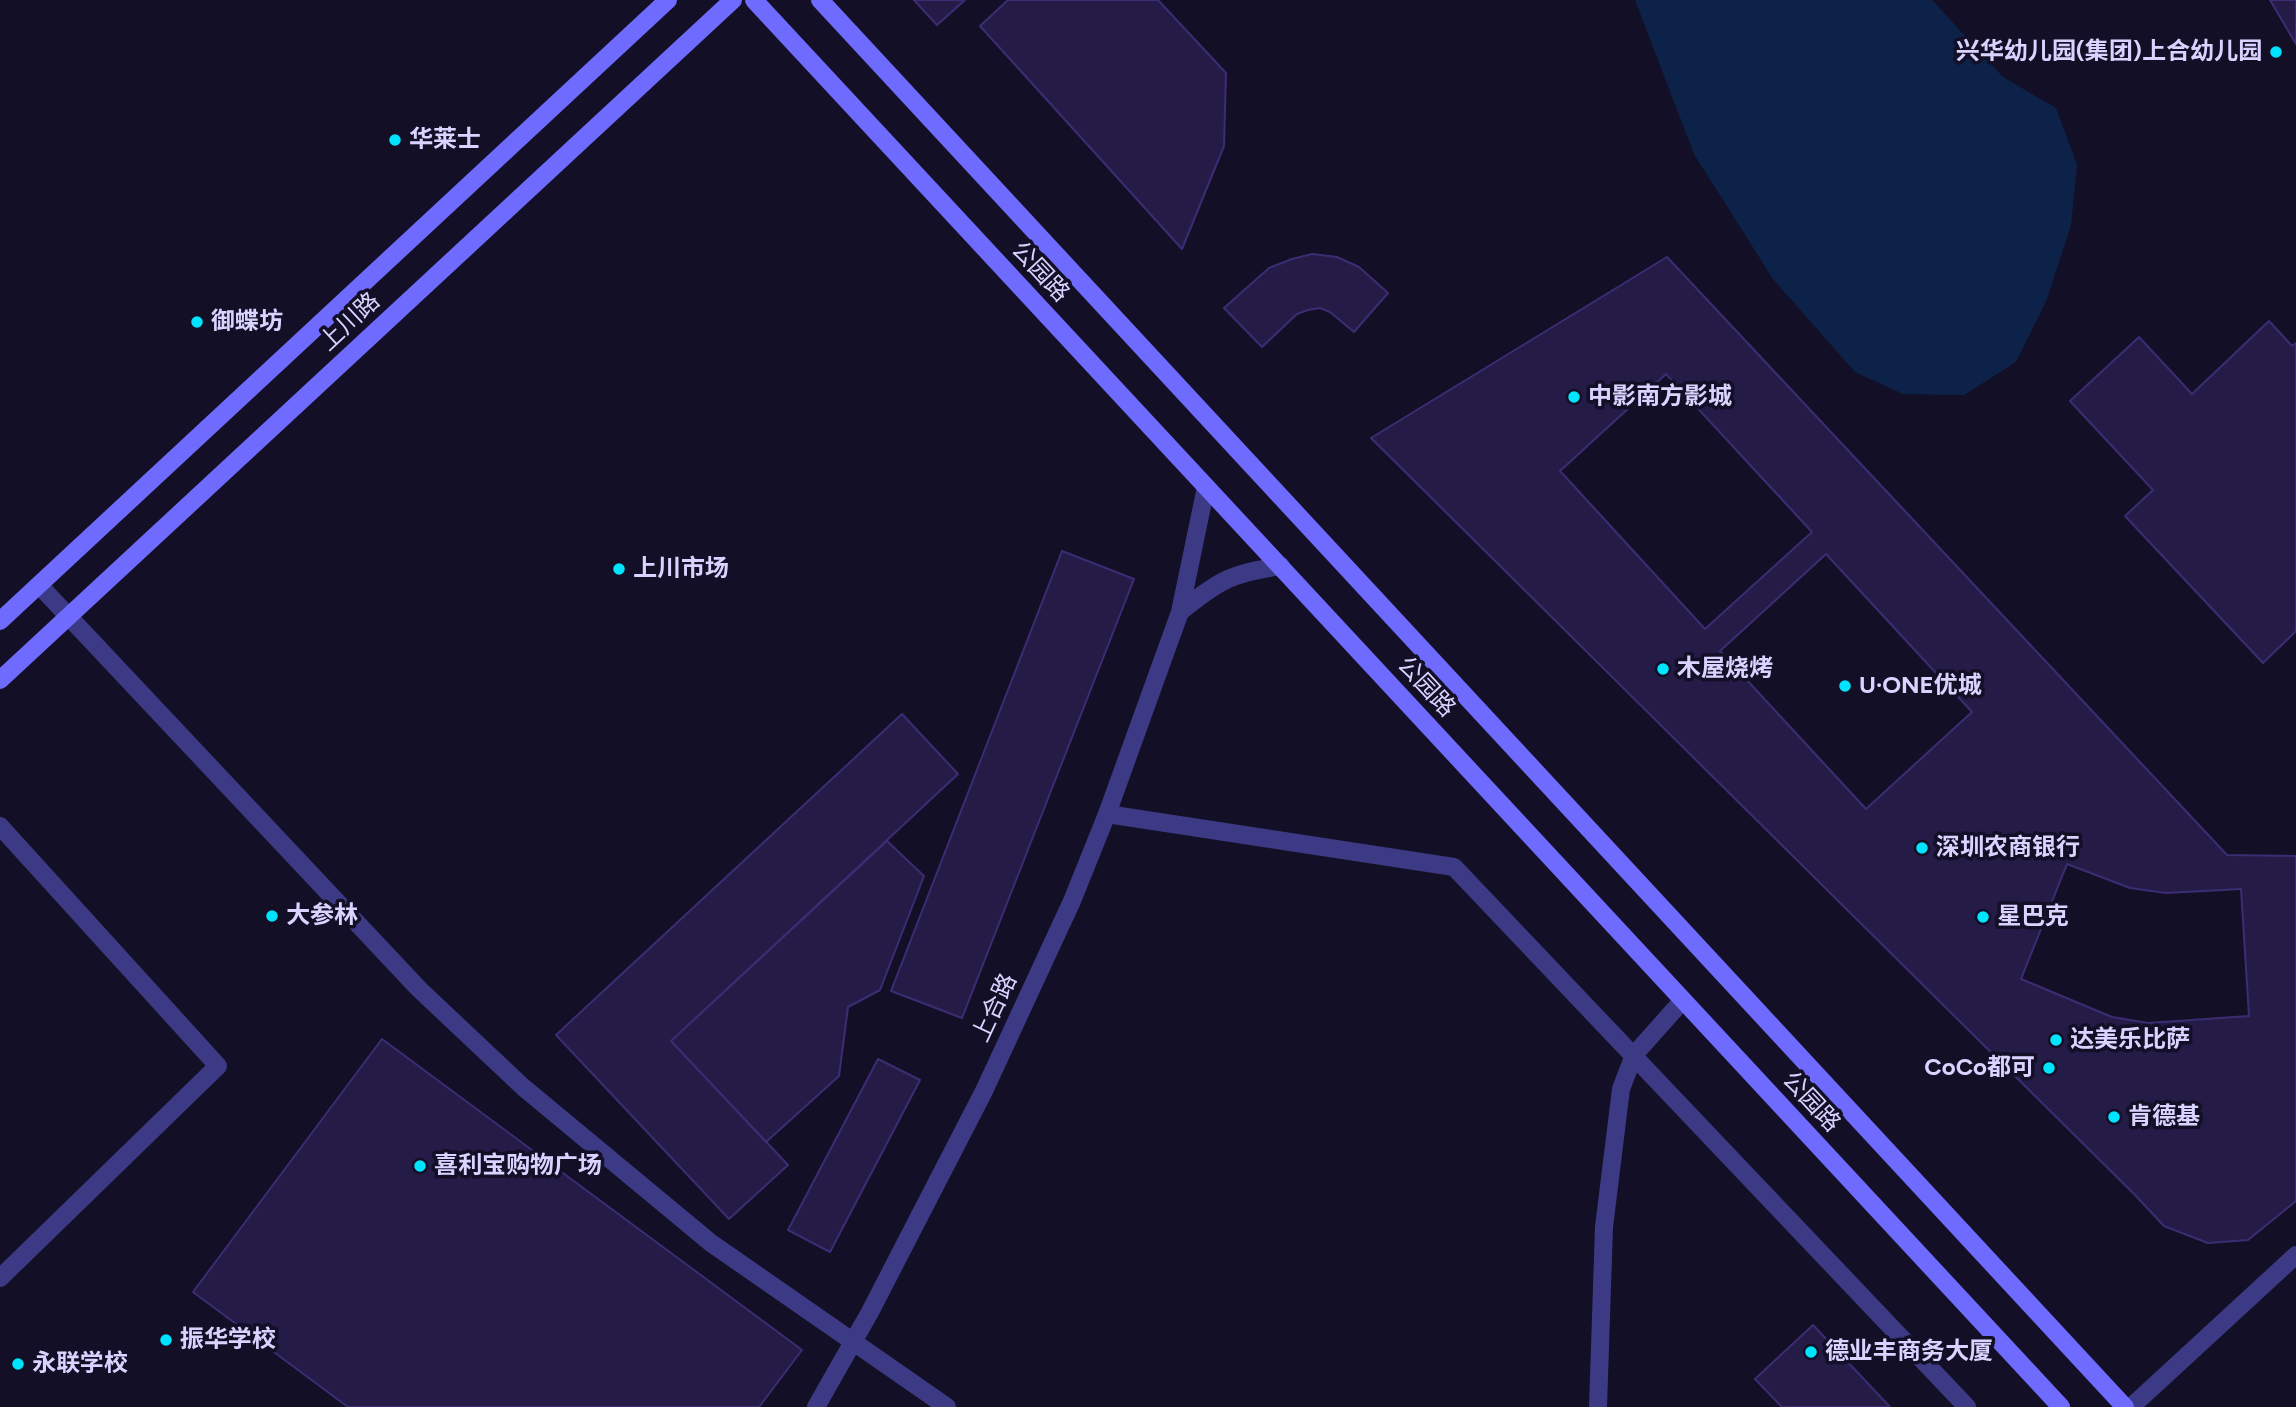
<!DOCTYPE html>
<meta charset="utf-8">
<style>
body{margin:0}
canvas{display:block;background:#130f26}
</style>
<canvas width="2296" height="1407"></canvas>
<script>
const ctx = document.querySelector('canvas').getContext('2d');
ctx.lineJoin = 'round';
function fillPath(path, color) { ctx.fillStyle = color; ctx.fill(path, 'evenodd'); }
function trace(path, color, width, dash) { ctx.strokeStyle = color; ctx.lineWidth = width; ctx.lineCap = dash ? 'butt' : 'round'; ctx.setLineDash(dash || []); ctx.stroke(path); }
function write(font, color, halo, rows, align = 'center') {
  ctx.font = font + ' Figtree,"Noto Sans SC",sans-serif'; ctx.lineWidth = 7; ctx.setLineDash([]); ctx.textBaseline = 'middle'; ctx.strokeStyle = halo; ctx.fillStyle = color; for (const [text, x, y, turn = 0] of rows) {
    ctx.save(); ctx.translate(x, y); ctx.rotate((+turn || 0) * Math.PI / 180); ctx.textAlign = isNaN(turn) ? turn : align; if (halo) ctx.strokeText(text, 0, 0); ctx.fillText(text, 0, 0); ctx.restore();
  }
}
const water = new Path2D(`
 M1635,0H1932L2003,77L2056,108L2077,165L2071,225L2047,299L2016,362L1964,395L1903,394L1855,372L1773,279L1694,154Z`);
const building = new Path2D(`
 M914,0H965L937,25Z
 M1008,0H1158L1226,73L1224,146L1182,249L980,26Z
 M2270,0H2296V44Z
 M1312,254L1337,257L1359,267L1388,293L1354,332L1330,312L1320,308L1308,310L1297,314L1262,347L1224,308L1269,268L1292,259Z
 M1667,257L2227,855L2296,856V1201L2248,1240L2208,1243L2164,1226L2135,1195L1371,438Z
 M2269,321L2292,346L2296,343V631L2263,663L2125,516L2153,490L2070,401L2139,337L2192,394Z
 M1666,374L1812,532L1705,629L1560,471Z
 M1062,551L1134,579L962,1018L891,991Z
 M1826,554L1972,712L1866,809L1720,651Z
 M902,714L958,774L671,1041L788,1165L729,1219L556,1035Z
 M887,841L924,876L880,990L848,1007L839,1076L766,1142L671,1041Z
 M2067,864L2130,888L2166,893L2241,889L2249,1016L2148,1023L2112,1017L2021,979Z
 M382,1039L802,1350L759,1407H348L193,1292Z
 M878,1059L920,1080L830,1252L788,1230Z
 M1813,1325L1890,1407H1782L1755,1379Z`);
const service = new Path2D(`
 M1107,814L1454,867L1967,1407
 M1598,1407L1604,1227L1621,1089L1634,1055L1683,1000
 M2131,1407L2296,1255`);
const minor = new Path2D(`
 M39,585L419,989L523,1087L711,1243L947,1407
 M1180,612C1218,581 1231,573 1281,566
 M0,826L218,1066L0,1278
 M816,1407L870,1312L984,1091L1072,901L1107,814L1180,612L1206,487`);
const secondary = new Path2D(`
 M754,0L2061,1407
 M820,0L2125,1407
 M0,621L668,0
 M0,680L733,0`);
const markers = [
 [2276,52,7,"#00e5ff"],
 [395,140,7,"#00e5ff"],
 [197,322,7,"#00e5ff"],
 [1574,397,7,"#00e5ff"],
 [619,569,7,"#00e5ff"],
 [1663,669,7,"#00e5ff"],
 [1845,686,7,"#00e5ff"],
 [1922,848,7,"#00e5ff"],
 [272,916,7,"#00e5ff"],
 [1983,917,7,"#00e5ff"],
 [2056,1040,7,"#00e5ff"],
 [2049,1068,7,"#00e5ff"],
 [2114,1117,7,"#00e5ff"],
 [420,1166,7,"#00e5ff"],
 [166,1340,7,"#00e5ff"],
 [1811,1352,7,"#00e5ff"],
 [18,1364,7,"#00e5ff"]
];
const poiNames = [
 ["兴华幼儿园(集团)上合幼儿园",2262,52,"right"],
 ["华莱士",409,140],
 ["御蝶坊",211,322],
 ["中影南方影城",1588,397],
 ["上川市场",633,569],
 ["木屋烧烤",1677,669],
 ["U·ONE优城",1859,686],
 ["深圳农商银行",1936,848],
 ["大参林",286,916],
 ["星巴克",1997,917],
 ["达美乐比萨",2070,1040],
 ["CoCo都可",2035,1068,"right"],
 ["肯德基",2128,1117],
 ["喜利宝购物广场",434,1166],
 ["振华学校",180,1340],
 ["德业丰商务大厦",1825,1352],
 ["永联学校",32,1364]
];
const streetNames = [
 ["公园路",1040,272,47],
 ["上川路",350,322,-43],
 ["公园路",1426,687,47],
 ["上合路",995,1008,-65],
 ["公园路",1811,1102,47]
];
fillPath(water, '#0c2248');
fillPath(building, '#241b47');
trace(building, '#3b2d73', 2);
trace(service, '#3d3a85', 18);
trace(minor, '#3d3a85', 18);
trace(secondary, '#6f6bff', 18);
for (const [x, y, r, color] of markers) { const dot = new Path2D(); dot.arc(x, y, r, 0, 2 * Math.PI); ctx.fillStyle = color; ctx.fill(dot); trace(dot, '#130f26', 2.5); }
write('bold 24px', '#d9d4ff', '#130f26', poiNames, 'left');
write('24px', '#d9d4ff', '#130f26', streetNames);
</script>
